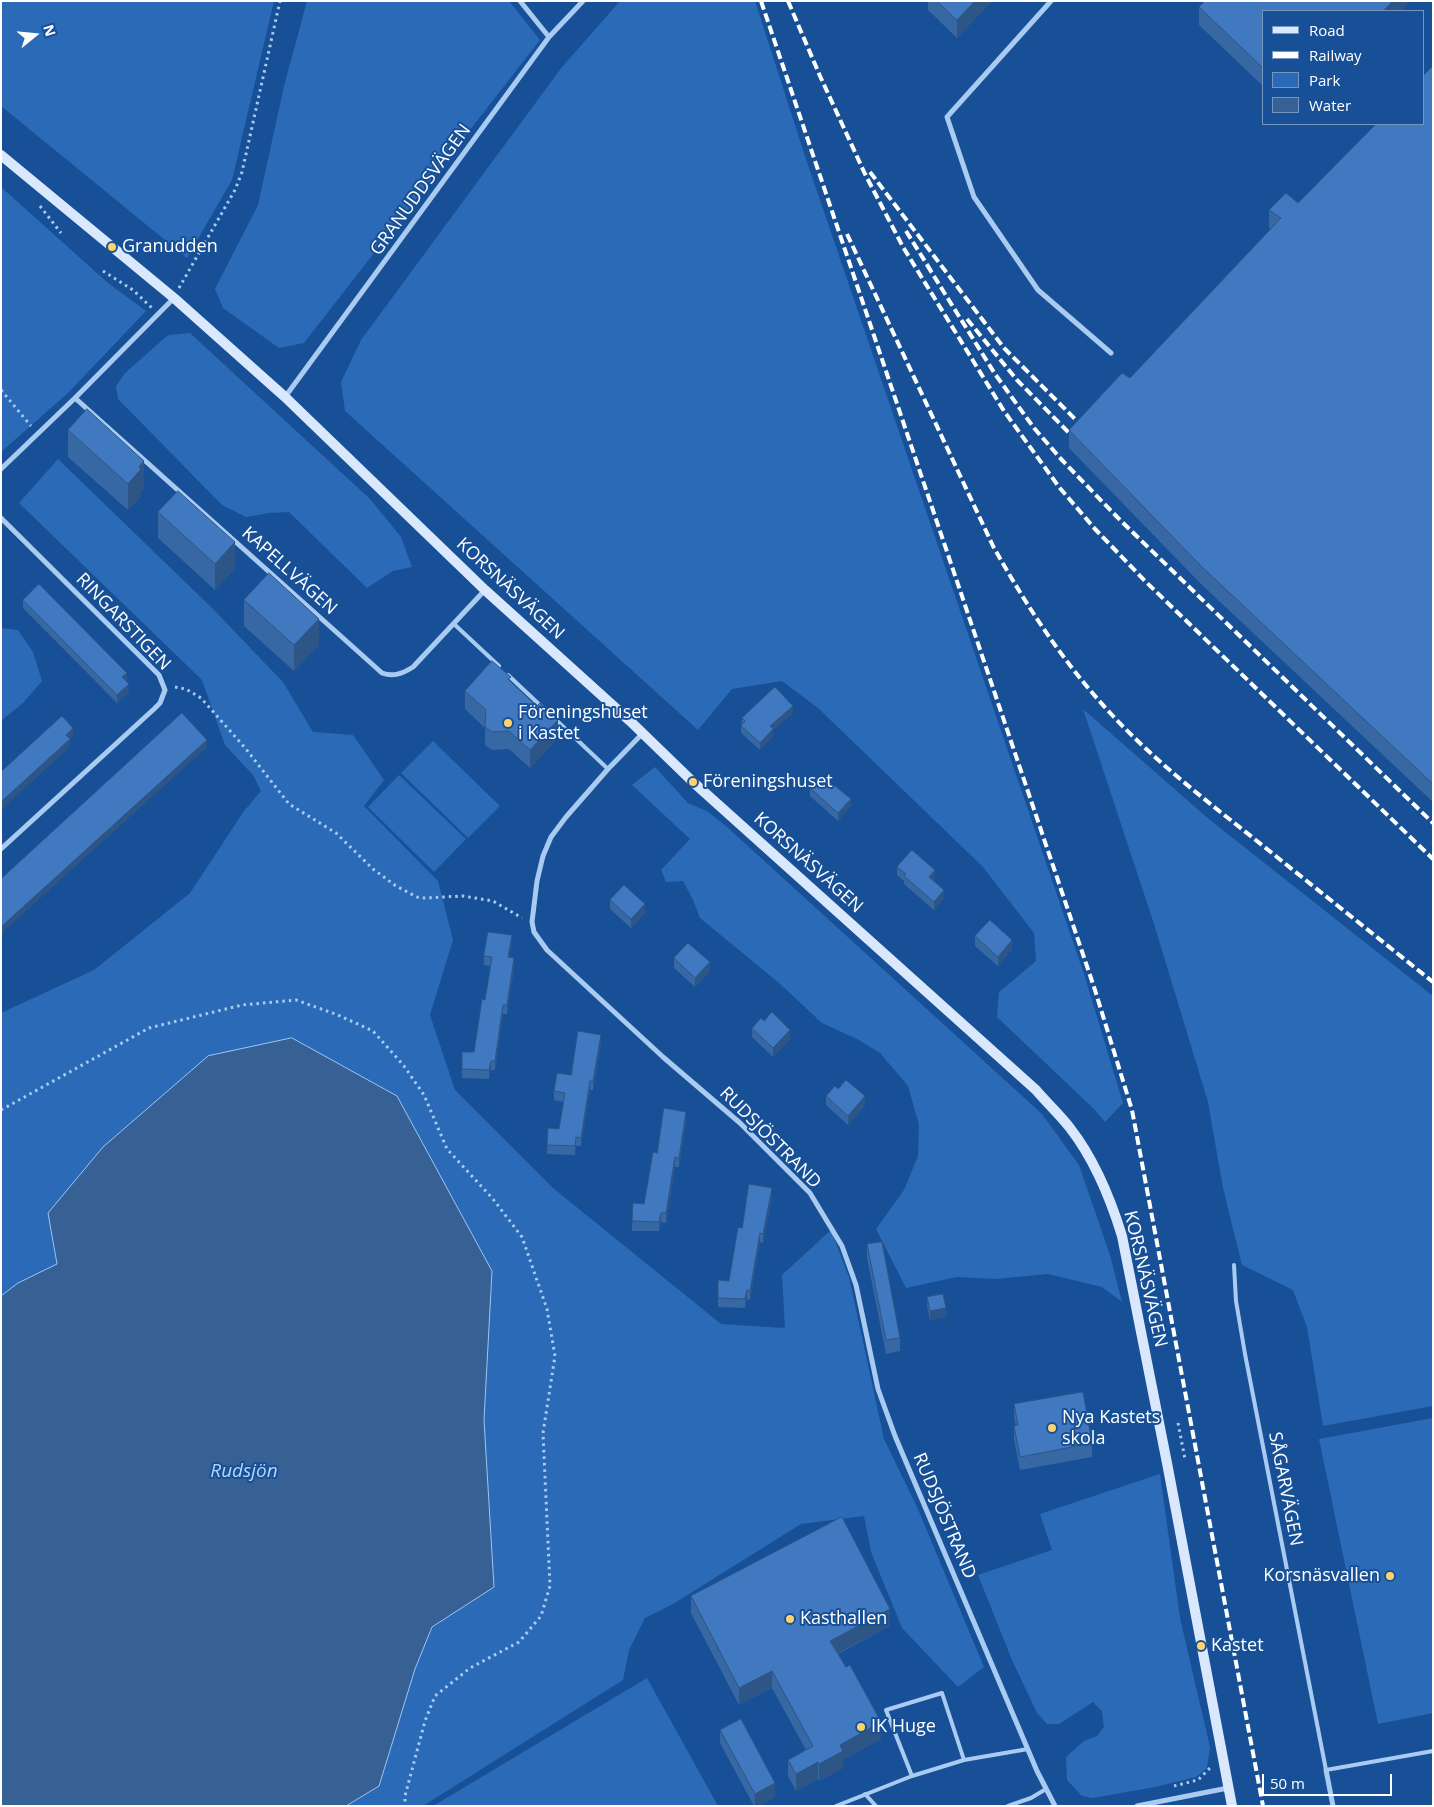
<!DOCTYPE html>
<meta charset="utf-8">
<style>
body{margin:0}
#map{position:relative;width:1434px;height:1807px;overflow:hidden;background:#175097;font-family:"Open Sans",sans-serif}
canvas{display:block}
.frame{position:absolute;inset:0;border:2px solid #fff;pointer-events:none}
.legend{position:absolute;left:1262px;top:10px;width:162px;height:115px;box-sizing:border-box;background:#175097;border:1px solid #7496c1;margin:0;padding:6px 9px;list-style:none;font-size:15px;color:#fff}
.legend li{display:flex;align-items:center;gap:10px;height:25px}
.legend b{width:25px;border:1px solid #7496c1}
.north{position:absolute;left:10px;top:10px;width:50px;height:50px;-webkit-text-stroke:4px #175097;paint-order:stroke;rotate:73deg;font-size:14px;font-weight:700;line-height:20px;text-align:center;color:#fff}
.north::after{content:'';display:block;margin:auto;width:18px;height:22px;background:#fff;clip-path:polygon(50% 0,100% 100%,50% 72%,0 100%)}
.scale{position:absolute;left:1262px;top:1774px;width:130px;height:22px;box-sizing:border-box;border:2px solid #fff;border-top:0;padding-left:6px;font-size:15px;line-height:18px;white-space:nowrap;color:#fff;-webkit-text-stroke:4px #175097;paint-order:stroke}
</style>
<div id="map">
<canvas width="1434" height="1807"></canvas>
<div class="frame"></div>
<ul class="legend">
<li><b style="height:6px;background:#d9e8fc"></b>Road</li>
<li><b style="height:6px;background:#fff"></b>Railway</li>
<li><b style="height:14px;background:#2b6ab6"></b>Park</li>
<li><b style="height:14px;background:#376094"></b>Water</li>
</ul>
<div class="north">N</div>
<div class="scale">50 m</div>
</div>
<script>
const ctx = document.querySelector('canvas').getContext('2d');
ctx.lineJoin = 'round';
function fillPath(path, color) { ctx.fillStyle = color; ctx.fill(path, 'evenodd'); }
function trace(path, color, width, dash) { ctx.strokeStyle = color; ctx.lineWidth = width; ctx.lineCap = dash ? 'butt' : 'round'; ctx.setLineDash(dash || []); ctx.stroke(path); }
function write(font, color, halo, rows, align = 'center') {
  ctx.font = font + ' "Open Sans",sans-serif'; ctx.lineWidth = 4; ctx.setLineDash([]); ctx.textBaseline = 'middle'; ctx.strokeStyle = halo; ctx.fillStyle = color; for (const [text, x, y, turn = 0] of rows) {
    ctx.save(); ctx.translate(x, y); ctx.rotate((+turn || 0) * Math.PI / 180); ctx.textAlign = isNaN(turn) ? turn : align; if (halo) ctx.strokeText(text, 0, 0); ctx.fillText(text, 0, 0); ctx.restore();
  }
}
const green = new Path2D(`
 M1,1H274L232,180L187,258L1,106Z
 M307,1H509L540,40L304,343L279,348L223,308L215,289L258,205L284,86Z
 M620,1H755L805,156L1084,974L1123,1103L1105,1122L1093,1108L997,1017L999,992L1036,961L1034,933L983,867L818,708L782,681L732,689L698,730L345,411L341,382L361,340L562,67Z
 M1,187L108,283L146,311L68,393L1,452Z
 M190,333L370,499L401,537L412,567L393,571L367,588L289,512L269,513L246,517L222,505L118,399L116,386L125,373L168,335Z
 M58,459L212,608L283,682L313,732L353,735L384,780L364,806L438,881L453,940L430,1015L455,1090L553,1188L721,1324L785,1328L782,1275L831,1230L849,1277L884,1439L917,1507L984,1667L958,1687L902,1628L871,1552L864,1516L801,1524L673,1604L645,1618L629,1650L623,1680L423,1806H346L379,1786L415,1669L432,1627L494,1587L484,1420L492,1271L103,1147L48,1213L57,1264L18,1283L1,1296V1013L94,970L190,893L244,811L261,791L253,775L225,745L202,680L19,503Z
 M1,628L18,630L33,652L42,681L23,703L1,721Z
 M1083,709L1210,820L1433,996V1406L1323,1426L1307,1327L1293,1290L1242,1265L1223,1188L1208,1102L1154,924Z
 M433,741L500,806L468,838L401,773Z
 M655,767L688,803L707,811L727,827L1042,1114L1079,1165L1110,1255L1122,1302L1102,1287L1048,1274L995,1279L957,1277L906,1288L876,1229L904,1190L918,1156L919,1125L908,1086L880,1053L859,1040L822,1023L779,983L700,918L693,900L683,881L666,882L661,870L690,839L632,785Z
 M399,775L466,839L434,872L368,807Z
 M1433,1418V1713L1378,1724L1319,1439Z
 M1160,1474L1180,1618L1210,1747L1207,1768L1196,1777L1155,1787L1093,1798L1082,1796L1067,1780L1066,1757L1084,1741L1097,1736L1104,1727L1102,1711L1093,1702L1059,1724H1047L1037,1713L1012,1660L978,1575L1052,1550L1040,1514Z
 M647,1678L718,1806H433Z`);
const water = new Path2D(`
 M292,1038L397,1096L492,1271L484,1420L494,1587L432,1627L415,1669L379,1786L346,1806H1V1296L18,1283L57,1264L48,1213L103,1147L208,1056Z`);
const path = new Path2D(`
 M40,206L61,233
 M103,271L133,290L152,308
 M179,288L235,190L242,172L280,1
 M1,390L31,426
 M175,687L186,689L201,698L246,749L289,804L336,833L373,869L396,886L417,897L425,898L463,896L493,901L522,918
 M1,1110L149,1028L242,1005L296,1000L338,1015L373,1031L404,1066L424,1095L447,1149L493,1199L522,1237L547,1309L555,1356L543,1433L550,1586L541,1616L519,1642L470,1668L435,1696L425,1721L405,1796V1806
 M1178,1423L1185,1459
 M1174,1786L1198,1780L1211,1767`);
const lane = new Path2D(`
 M454,624L499,666
 M508,675L543,708
 M555,719L608,769
 M1234,1265L1236,1301L1245,1354L1326,1770L1433,1751
 M942,1693L964,1760L912,1776L886,1710Z
 M964,1760L1028,1749
 M865,1794L876,1806
 M836,1806L912,1776
 M1008,1806L1031,1798L1046,1789`);
const street = new Path2D(`
 M520,1L549,37
 M1051,1L947,117L974,197L1038,290L1111,353
 M285,397L549,37L583,1
 M75,398L382,673C393,677 402,674 413,667L485,590
 M1,469L75,398L174,298
 M1,518L159,675L165,690L160,703L154,709L1,849
 M642,734L608,769L566,817L551,837L543,856L537,881L532,922L534,932L547,950L663,1057L740,1123L810,1193L842,1246L856,1285L878,1389L895,1436L1037,1771L1055,1806
 M1326,1770L1333,1806
 M1137,1806L1228,1788`);
const secondary = new Path2D(`
 M1,155L174,298L285,397L485,590L630,721L693,782L1036,1090C1047,1103 1060,1115 1070,1128C1095,1160 1110,1197 1122,1236L1167,1463L1232,1806`);
const rail = new Path2D(`
 M761,1L1095,990L1132,1110L1263,1806
 M788,1L820,76L865,174L903,247L1004,411L1059,487L1095,529L1145,581L1433,859
 M870,172L1004,348L1086,430
 M906,231L931,271
 M847,234L993,546C1027,607 1065,665 1113,716C1155,761 1204,799 1252,837C1313,886 1373,934 1433,982
 M927,265L995,374L1034,428L1061,459L1120,520L1433,823
 M967,319L1017,380L1076,440`);
const wall = new Path2D(`
 M928,1H992L957,38L928,10Z
 M1410,1L1401,11H1263V86L1199,25V7Z
 M1433,66V802L1201,584L1069,448V430L1130,378L1271,229L1269,228V210L1298,203Z
 M68,430L144,488L141,491V496L128,510L68,457Z
 M158,512L235,569L215,590L158,538Z
 M23,600L126,681L129,692L117,703L23,608Z
 M244,600L319,645L294,671L244,626Z
 M511,682L558,738L530,768L509,749L492,750L485,745V728L465,709V691Z
 M793,713L773,730V736L760,750L741,733L742,718Z
 M810,788L851,806L838,821L810,796Z
 M897,867L935,878L933,880L944,898L934,910L904,884V881L897,875Z
 M610,900L645,913L631,928L610,909Z
 M975,936L1012,949L998,966L975,946Z
 M512,944L509,958L514,968L507,1014H503L495,1070H491L489,1079L462,1078V1052H474L485,1000L491,966L484,965V956Z
 M674,958L710,971L695,987L674,968Z
 M752,1028L790,1039L773,1057L752,1037Z
 M601,1044L593,1090H590L581,1146H576L575,1155L547,1154L548,1128L559,1129L564,1102L554,1100V1091L571,1075Z
 M838,1089L865,1106L848,1125L826,1105V1096Z
 M686,1121L679,1167H675L666,1223L661,1222L659,1231H632L633,1203L644,1204L657,1153Z
 M772,1197L763,1243L760,1242L750,1300L747,1299L745,1308L718,1307V1280L729,1281L742,1228Z
 M867,1244L900,1338V1351L886,1354L867,1258Z
 M927,1297L946,1317L930,1320L927,1306Z
 M1014,1404L1092,1443V1457L1020,1470L1014,1440V1426H1016L1014,1418Z
 M691,1596L890,1626L838,1654L881,1739L843,1760V1768L819,1781L818,1779L796,1791L788,1776V1760L806,1750L772,1688L739,1705L691,1613Z
 M720,1730L775,1797L758,1806H754L720,1743Z`);
const shadedWall = new Path2D(`
 M975,1H992L957,38V20Z
 M1393,1H1410L1401,11H1383Z
 M144,461V488L141,491V496L128,510V484L139,467Z
 M235,542V569L215,590V564Z
 M319,619V645L294,671V645Z
 M127,673V681L122,677Z
 M129,684V692L117,703V695Z
 M793,706V713L773,730V736L760,750V743L770,726Z
 M558,720V738L530,768V750Z
 M73,728V736L66,743V735Z
 M70,739V747L1,810V802Z
 M207,740V747L1,934V927Z
 M851,799V806L838,821V813Z
 M935,870V878L929,884V877Z
 M944,890V898L934,910V902Z
 M645,904V913L631,928V919Z
 M512,935V944L508,967V957Z
 M1012,940V949L998,966V957Z
 M514,958V968L507,1014V1005Z
 M710,962V971L695,987V978Z
 M503,1005V1014L495,1070V1061Z
 M790,1030V1039L773,1057V1048Z
 M601,1035V1044L593,1090V1081Z
 M491,1061V1070L489,1079V1070Z
 M590,1081V1090L581,1146V1138Z
 M865,1096V1106L848,1125V1116Z
 M686,1112V1121L679,1167V1158Z
 M576,1137V1146L575,1155V1146Z
 M675,1157V1167L666,1223V1213Z
 M772,1188V1197L763,1243V1234Z
 M661,1213V1222L659,1231V1222Z
 M760,1233V1242L750,1300V1291Z
 M747,1290V1299L745,1308V1299Z
 M946,1308V1317L930,1320V1311Z
 M890,1609V1626L830,1657V1641Z
 M772,1671V1688L739,1705V1688Z
 M881,1722V1739L843,1760V1768L819,1781V1764L840,1745Z
 M818,1762V1779L796,1791V1774Z
 M775,1783V1797L758,1806H755V1794Z`);
const building = new Path2D(`
 M937,1H975L957,20Z
 M1205,1H1393L1383,11H1263V68L1199,7Z
 M1433,66V784L1201,566L1069,430L1122,373L1130,378L1281,218L1269,210L1286,193L1298,203L1376,124H1423V76Z
 M87,409L144,461L139,467L141,469L128,484L68,430Z
 M178,491L235,542L215,564L158,512Z
 M269,573L319,619L294,645L244,600Z
 M39,584L127,673L122,677L129,684L117,695L23,600Z
 M492,661L511,677L508,679L527,697L537,706L540,703L558,720L530,750L509,731L492,732L485,727L486,710L465,691Z
 M775,687L793,706L770,726L773,729L760,743L741,726L745,721L742,718Z
 M182,713L207,740L1,927V879Z
 M62,716L73,728L66,735L70,739L1,802V772Z
 M822,775L851,799L838,813L810,788Z
 M912,850L935,870L929,877L944,890L934,902L904,876L906,874L897,867Z
 M624,885L645,904L631,919L610,900Z
 M990,920L1012,940L998,957L975,936Z
 M488,932L512,935L508,957L514,958L507,1005H503L495,1061H491L489,1070L462,1069V1052H474L482,999L485,1000L492,957L484,956Z
 M688,943L710,962L695,978L674,958Z
 M772,1012L790,1030L773,1048L752,1028L761,1018L764,1021Z
 M578,1031L601,1035L593,1081H590L581,1138L576,1137L575,1146L547,1145L548,1128L559,1129L565,1093L554,1091L557,1073L571,1075Z
 M846,1080L865,1096L848,1116L826,1096L835,1086L838,1089Z
 M664,1108L686,1112L679,1158L675,1157L666,1213H661L659,1222L632,1221L633,1203L644,1204L653,1152L657,1153Z
 M749,1184L772,1188L763,1234L760,1233L750,1291L747,1290L745,1299L718,1298V1280L729,1281L738,1227L742,1228Z
 M882,1242L900,1338L886,1340L867,1244Z
 M943,1294L946,1308L930,1311L927,1297Z
 M1083,1392L1092,1443L1020,1457L1014,1426L1018,1425L1014,1404Z
 M842,1517L890,1609L830,1641L846,1667L850,1665L881,1722L840,1745L843,1751L819,1764L818,1762L796,1774L788,1760L813,1746L772,1671L739,1688L691,1596Z
 M741,1719L775,1783L755,1794L720,1730Z`);
const markers = [
 [112,247,5,"#ffd36b"],
 [508,723,5,"#ffd36b"],
 [693,782,5,"#ffd36b"],
 [1052,1428,5,"#ffd36b"],
 [1390,1576,5,"#ffd36b"],
 [790,1619,5,"#ffd36b"],
 [1201,1646,5,"#ffd36b"],
 [861,1727,5,"#ffd36b"]
];
const streetNames = [
 ["GRANUDDSVÄGEN",421,190,-54],
 ["KAPELLVÄGEN",289,571,42],
 ["KORSNÄSVÄGEN",510,589,43],
 ["RINGARSTIGEN",123,622,46],
 ["KORSNÄSVÄGEN",808,863,42],
 ["RUDSJÖSTRAND",770,1138,45],
 ["KORSNÄSVÄGEN",1145,1279,77],
 ["SÅGARVÄGEN",1285,1489,79],
 ["RUDSJÖSTRAND",944,1516,67]
];
const poiNames = [
 ["Granudden",122,247],
 ["Föreningshuset",518,713],
 ["i Kastet",518,734],
 ["Föreningshuset",703,782],
 ["Nya Kastets",1062,1418],
 ["skola",1062,1439],
 ["Korsnäsvallen",1380,1576,"right"],
 ["Kasthallen",800,1619],
 ["Kastet",1211,1646],
 ["IK Huge",871,1727]
];
const waterNames = [
 ["Rudsjön",244,1472]
];
fillPath(green, '#2b6ab6');
fillPath(water, '#376094');
trace(water, '#9dc6f4', 1);
trace(path, '#aacbf1', 3, [2.5, 4]);
trace(lane, '#aacbf1', 4);
trace(street, '#aacbf1', 5);
trace(secondary, '#d9e8fc', 10);
trace(rail, '#fff', 4, [9, 4]);
fillPath(wall, '#3768a4');
fillPath(shadedWall, '#2d5586');
fillPath(building, '#4079bf');
trace(building, '#2d5586', 1);
for (const [x, y, r, color] of markers) { const dot = new Path2D(); dot.arc(x, y, r, 0, 2 * Math.PI); ctx.fillStyle = color; ctx.fill(dot); trace(dot, '#175097', 2); }
write('18px', '#fff', '#175097', streetNames);
write('18px', '#fff', '#175097', poiNames, 'left');
write('italic 19px', '#b7d5f8', '#175097', waterNames);
</script>
